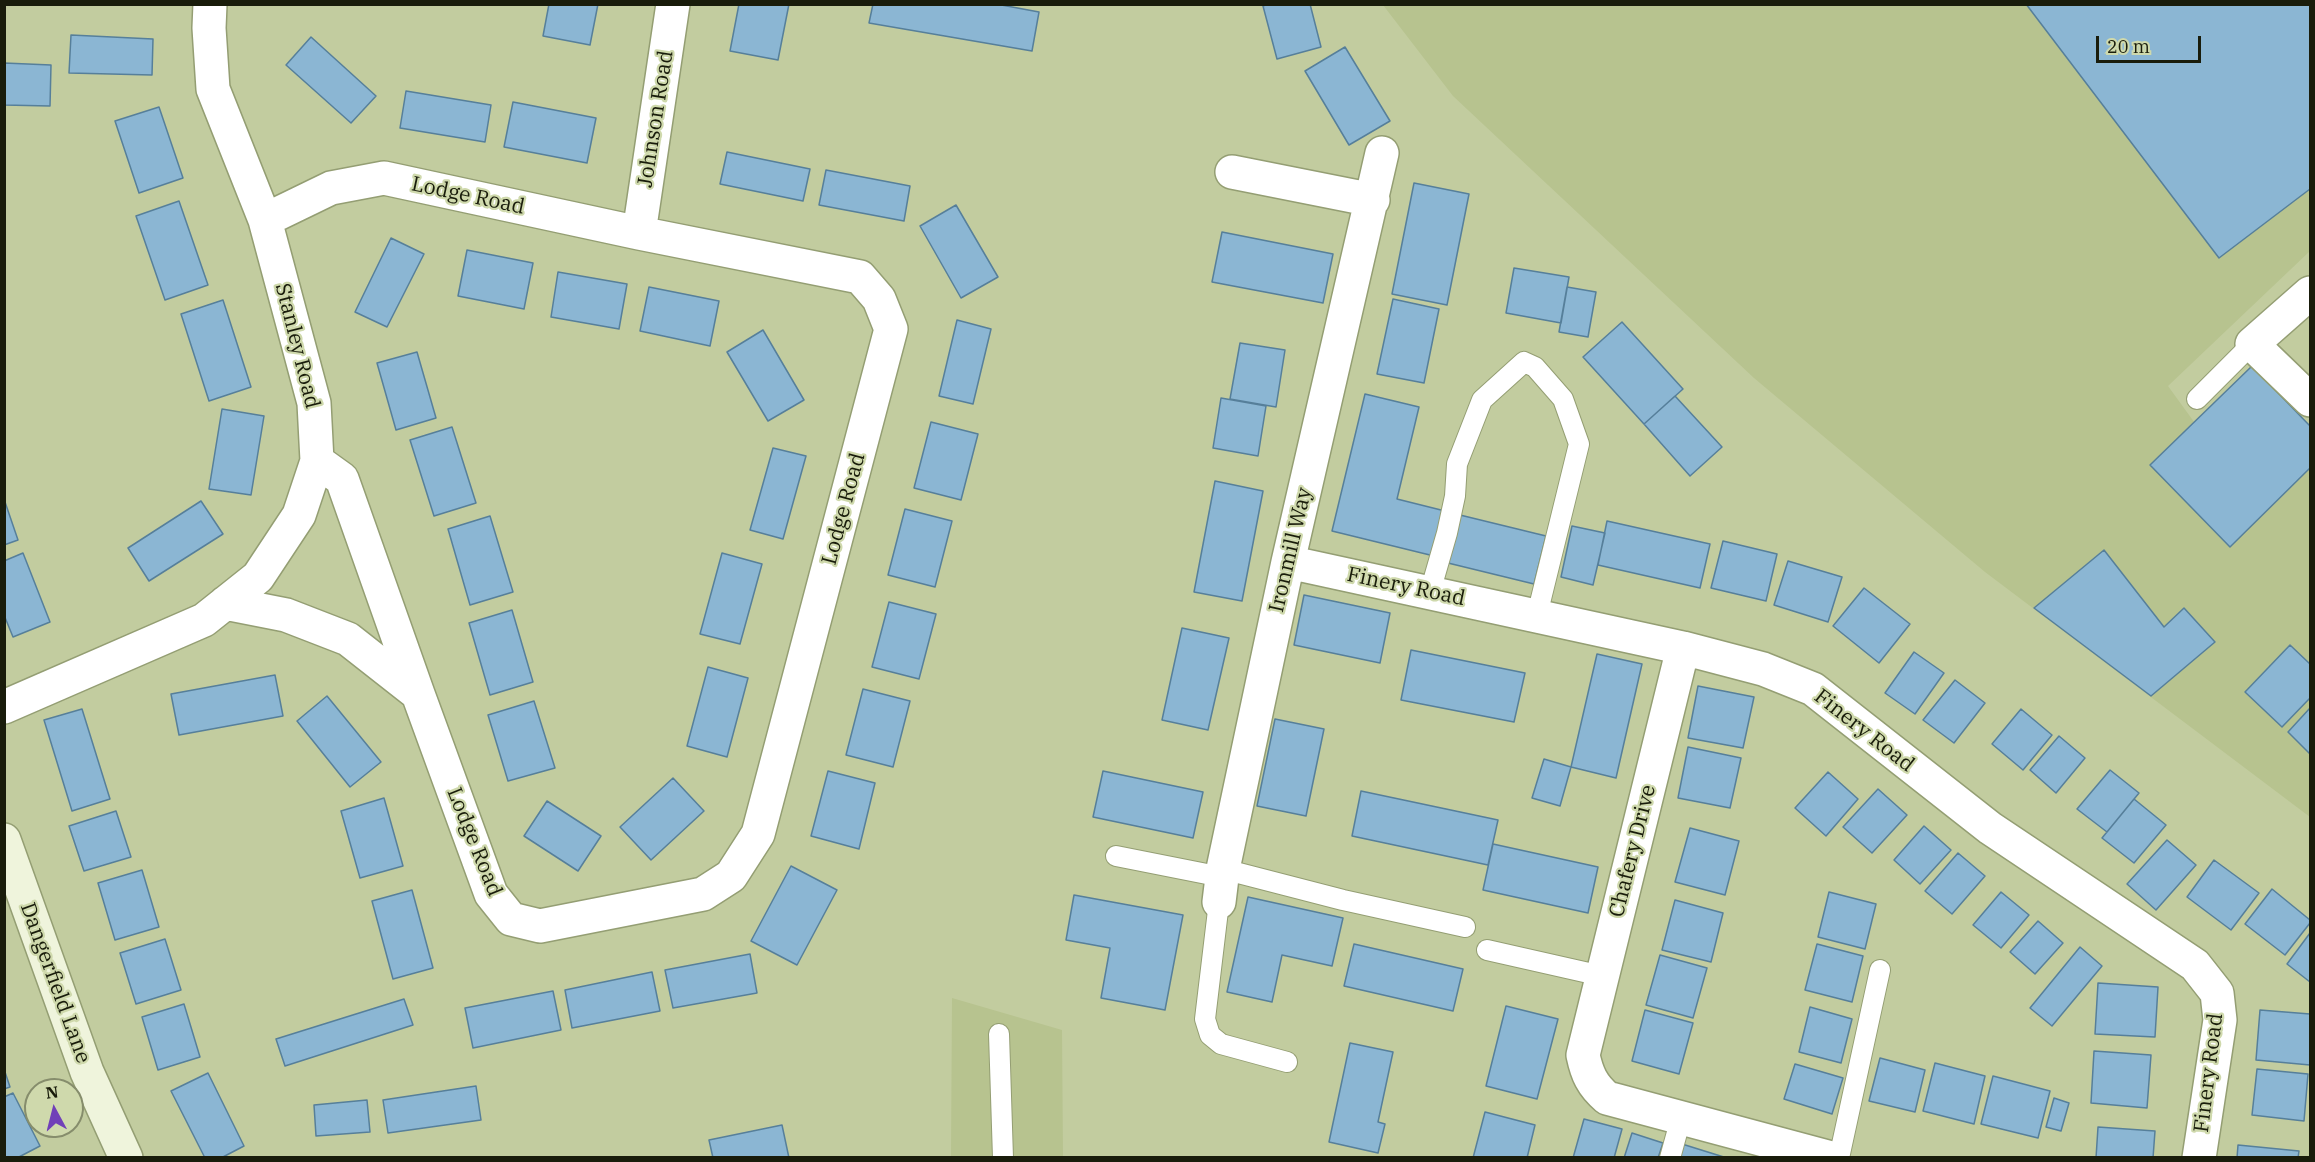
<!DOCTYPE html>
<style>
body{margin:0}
#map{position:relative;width:2315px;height:1162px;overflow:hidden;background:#c2cc9f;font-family:"IBM Plex Serif",serif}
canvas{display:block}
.frame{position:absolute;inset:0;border:6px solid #191c0b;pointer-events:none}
.north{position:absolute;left:24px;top:1078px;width:60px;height:60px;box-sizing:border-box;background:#cfd9ac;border:2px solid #868d6c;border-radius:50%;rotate:353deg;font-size:16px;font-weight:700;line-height:24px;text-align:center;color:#191c0b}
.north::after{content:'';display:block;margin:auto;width:21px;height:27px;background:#7140b8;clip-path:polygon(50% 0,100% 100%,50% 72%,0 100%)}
.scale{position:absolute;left:2096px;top:36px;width:105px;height:27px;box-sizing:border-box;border:3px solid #191c0b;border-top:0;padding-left:8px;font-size:18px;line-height:21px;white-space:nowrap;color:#191c0b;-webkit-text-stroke:4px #cfd9ac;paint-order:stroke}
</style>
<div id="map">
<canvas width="2315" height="1162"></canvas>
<div class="frame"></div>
<div class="north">N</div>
<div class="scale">20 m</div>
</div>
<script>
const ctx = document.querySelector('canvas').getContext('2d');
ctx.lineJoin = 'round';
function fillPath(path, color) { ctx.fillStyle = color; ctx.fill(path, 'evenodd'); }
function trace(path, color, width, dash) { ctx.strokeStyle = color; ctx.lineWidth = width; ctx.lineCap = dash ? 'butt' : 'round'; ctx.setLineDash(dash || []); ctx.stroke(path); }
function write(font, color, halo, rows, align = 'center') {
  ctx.font = font + ' "IBM Plex Serif",serif'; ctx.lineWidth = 4.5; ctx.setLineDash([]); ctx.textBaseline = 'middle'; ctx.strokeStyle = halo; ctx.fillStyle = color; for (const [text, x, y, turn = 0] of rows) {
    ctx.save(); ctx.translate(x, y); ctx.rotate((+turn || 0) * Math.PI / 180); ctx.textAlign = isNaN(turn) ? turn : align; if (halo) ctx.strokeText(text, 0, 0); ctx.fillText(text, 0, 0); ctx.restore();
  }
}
const built = new Path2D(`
 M1383,5H2310V251L2168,386L2197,426L2252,366L2310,426V817L1985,572L1754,378L1453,96Z
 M952,998L1062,1030L1063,1157L951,1158Z`);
const building = new Path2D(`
 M549,4H598L590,45L543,36Z
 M739,4H789L778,60L730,51Z
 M873,4H996L1039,12L1032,51L869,23Z
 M1268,4H1310L1321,47L1277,59L1263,6Z
 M2026,4H2310V189L2219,258Z
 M71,35L153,39L152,75L69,73Z
 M311,37L376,96L351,123L286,65Z
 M1345,47L1390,121L1349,145L1305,71Z
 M4,63L51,65L50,106L4,105Z
 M406,91L491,105L485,142L400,128Z
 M513,102L596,118L587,163L504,147Z
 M159,107L183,178L139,193L115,121Z
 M727,152L810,169L803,201L720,184Z
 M826,170L910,186L904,221L819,205Z
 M1414,183L1469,194L1447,305L1392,294Z
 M179,201L208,285L165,300L136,216Z
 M956,205L998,277L961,298L920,226Z
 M1222,232L1333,254L1323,303L1212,282Z
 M391,238L424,254L387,327L355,312Z
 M467,250L533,263L524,309L458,296Z
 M1514,268L1569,277L1561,323L1506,313Z
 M558,272L627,284L619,329L551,317Z
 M649,287L719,301L710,346L640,331Z
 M1567,287L1596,292L1588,337L1559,332Z
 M1393,299L1439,309L1424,383L1377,374Z
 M223,300L251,387L209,401L181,314Z
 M957,320L991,329L973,404L939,396Z
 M1622,322L1683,389L1644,424L1583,357Z
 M763,330L804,400L768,421L727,352Z
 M1240,343L1285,350L1276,407L1230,399Z
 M417,352L436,418L396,430L377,363Z
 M2252,366L2310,426V468L2230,547L2150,465Z
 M1365,394L1419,407L1397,499L1445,511L1434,556L1332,531Z
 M1675,396L1722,447L1690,476L1644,424Z
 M1221,398L1266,406L1258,456L1213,448Z
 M222,409L264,416L251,495L209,489Z
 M931,422L978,434L961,500L914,488Z
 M452,427L476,503L434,516L410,440Z
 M773,448L806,456L783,539L750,530Z
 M1215,481L1263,491L1242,601L1194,592Z
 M4,499L18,540L4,545Z
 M201,501L223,534L149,581L128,548Z
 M905,509L952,521L935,587L888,575Z
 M1460,515L1546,536L1534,584L1448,563Z
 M490,516L513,592L470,605L448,529Z
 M1607,521L1710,544L1700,588L1598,565Z
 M1572,526L1605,533L1593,585L1561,577Z
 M1723,541L1777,554L1766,601L1711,588Z
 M2104,550L2164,627L2184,608L2215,642L2151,696L2034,608Z
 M23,553L50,622L13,637L4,615V561Z
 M722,553L762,564L740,644L700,634Z
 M1788,561L1842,577L1828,622L1774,605Z
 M1864,588L1910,624L1879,663L1833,626Z
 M1304,595L1390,613L1380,663L1294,645Z
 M889,602L936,614L919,679L872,667Z
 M512,610L533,682L490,695L469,623Z
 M1182,628L1229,638L1208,730L1162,720Z
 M2290,645L2310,664V698L2282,727L2245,692Z
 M1411,650L1525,673L1514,722L1401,700Z
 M1914,652L1944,673L1915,714L1885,693Z
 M1597,654L1642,664L1616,778L1571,767Z
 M708,667L748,678L727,757L687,746Z
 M275,675L283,716L179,735L171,694Z
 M1955,680L1985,703L1954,743L1923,720Z
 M1698,686L1754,697L1743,748L1688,738Z
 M863,689L910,701L893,767L846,755Z
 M327,696L381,762L350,787L297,721Z
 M534,701L555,768L508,781L488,715Z
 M2310,708V754L2288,732Z
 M82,709L110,799L72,811L44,720Z
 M2021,709L2052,735L2023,770L1992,744Z
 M1275,719L1324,729L1306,816L1257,806Z
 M2059,736L2085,758L2056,793L2030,770Z
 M1688,747L1741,758L1730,808L1678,798Z
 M1544,759L1571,767L1560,806L1532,798Z
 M2110,770L2139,793L2107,832L2077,809Z
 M828,771L875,783L859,849L811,836Z
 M1103,771L1203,792L1193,838L1093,817Z
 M1828,772L1858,799L1826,836L1795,808Z
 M673,778L704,811L651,860L620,827Z
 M1878,789L1907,815L1872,853L1843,827Z
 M1361,791L1498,820L1488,865L1352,836Z
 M384,798L403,866L360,878L341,811Z
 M2134,799L2166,825L2134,863L2102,838Z
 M547,801L601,836L578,871L524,836Z
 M116,811L131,857L84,871L69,826Z
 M1924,826L1951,850L1920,884L1894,860Z
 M1690,828L1739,841L1725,895L1675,882Z
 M2167,840L2196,865L2156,910L2127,884Z
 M1493,844L1598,867L1588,913L1483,890Z
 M1958,853L1985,876L1952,914L1925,891Z
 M2214,860L2259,893L2231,930L2187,897Z
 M791,866L837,890L797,965L751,941Z
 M142,870L159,927L115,940L98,883Z
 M2272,889L2310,920V923L2285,955L2245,924Z
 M412,890L433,968L393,979L372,901Z
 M1829,892L1876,904L1865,949L1818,937Z
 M2001,892L2029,915L2001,948L1973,925Z
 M1074,895L1183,915L1165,1010L1101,998L1110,948L1066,940Z
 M1248,897L1343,918L1332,966L1282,955L1272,1002L1227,992Z
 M1675,900L1723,913L1711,962L1662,950Z
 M2038,921L2063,943L2035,974L2010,952Z
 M2310,933V982L2287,964Z
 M165,939L181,990L136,1004L120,953Z
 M1354,944L1463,969L1453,1011L1344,986Z
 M1817,944L1863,956L1852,1002L1805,990Z
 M2080,947L2102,966L2052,1026L2030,1008Z
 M750,954L757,993L673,1008L665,970Z
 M1660,955L1707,968L1693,1018L1646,1005Z
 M652,972L660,1011L572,1028L565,990Z
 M2098,983L2158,987L2155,1037L2095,1034Z
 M553,991L561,1030L473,1048L465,1008Z
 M404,999L413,1025L285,1066L276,1039Z
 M184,1004L200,1057L158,1070L142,1017Z
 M1506,1006L1558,1019L1537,1099L1486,1086Z
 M1810,1007L1852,1019L1841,1063L1799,1052Z
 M1645,1010L1693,1023L1679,1074L1632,1061Z
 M2260,1010L2310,1014V1065L2256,1060Z
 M1350,1043L1393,1052L1378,1122L1385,1124L1378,1153L1329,1142Z
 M2094,1051L2151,1055L2147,1108L2091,1103Z
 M1880,1058L1925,1070L1915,1112L1869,1101Z
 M1935,1063L1985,1076L1974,1124L1923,1111Z
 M1795,1064L1843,1078L1832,1114L1784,1099Z
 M4,1069L10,1087L4,1089Z
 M2257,1069L2308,1074L2304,1121L2252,1115Z
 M208,1073L244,1146L221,1158H205L171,1091Z
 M1993,1076L2050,1091L2038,1138L1981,1124Z
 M476,1086L481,1120L388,1133L383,1100Z
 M13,1093L40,1146L17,1158H4V1097Z
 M2054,1098L2069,1103L2061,1131L2046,1127Z
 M367,1100L370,1132L316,1136L314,1105Z
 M1485,1112L1535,1125L1527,1158H1473Z
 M1584,1119L1622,1129L1614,1158H1573Z
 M782,1125L789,1158H713L709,1140Z
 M2098,1127L2155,1131L2153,1158H2096Z
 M1632,1133L1663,1143L1658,1158H1624Z
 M1682,1144L1727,1158H1678Z
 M2238,1145L2299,1151L2298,1158H2237Z`);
const lane = new Path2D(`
 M2197,399L2252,344
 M1430,592L1447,533L1455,496L1457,464L1482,400L1524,362L1535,367L1563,399L1579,444L1537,615
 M1116,856L1222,877
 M1223,869L1343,900L1465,927
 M1219,902L1205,1019L1210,1035L1221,1044L1287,1062
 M1487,950L1602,976
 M999,1034L1003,1158
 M1670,1158L1681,1118
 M1839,1158L1880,970`);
const street = new Path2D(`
 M1232,172L1373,200
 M265,220L331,188L384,178L639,233L860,277L879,299L891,329L758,834L731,876L703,894L540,926L511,919L491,894L418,694L342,479L317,461
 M639,233L673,4
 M2310,293L2252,344L2310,400
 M1288,562L1683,648L1763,669L1813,689L1990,828L2195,965L2217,993L2220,1020L2199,1158
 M225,603L286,615L348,639L418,694
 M1683,648L1583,1055C1587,1074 1592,1085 1607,1098L1831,1158
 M4,707L204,620L258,577L299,515L317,461L314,403L265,220L213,89L209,28L210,4
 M1219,902L1223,869L1288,562L1382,153`);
const secondary = new Path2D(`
 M4,840L87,1072L126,1158`);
const streetNames = [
 ["Johnson Road",656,119,-81],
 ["Lodge Road",468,196,12],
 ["Stanley Road",297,346,76],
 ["Lodge Road",844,509,-75],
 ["Ironmill Way",1291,550,-77],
 ["Finery Road",1406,587,12],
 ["Finery Road",1864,731,38],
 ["Lodge Road",474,842,68],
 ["Chafery Drive",1633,851,-76],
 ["Dangerfield Lane",55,983,70],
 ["Finery Road",2209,1073,-83]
];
fillPath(built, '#b7c38f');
fillPath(building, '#8bb6d3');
trace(building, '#567f9a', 1.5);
trace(lane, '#949e73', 22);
trace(street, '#949e73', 36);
trace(secondary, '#949e73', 36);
trace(lane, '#fff', 20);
trace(street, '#fff', 33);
trace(secondary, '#eff4dc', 33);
write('21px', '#191c0b', '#cfd9ac', streetNames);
</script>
